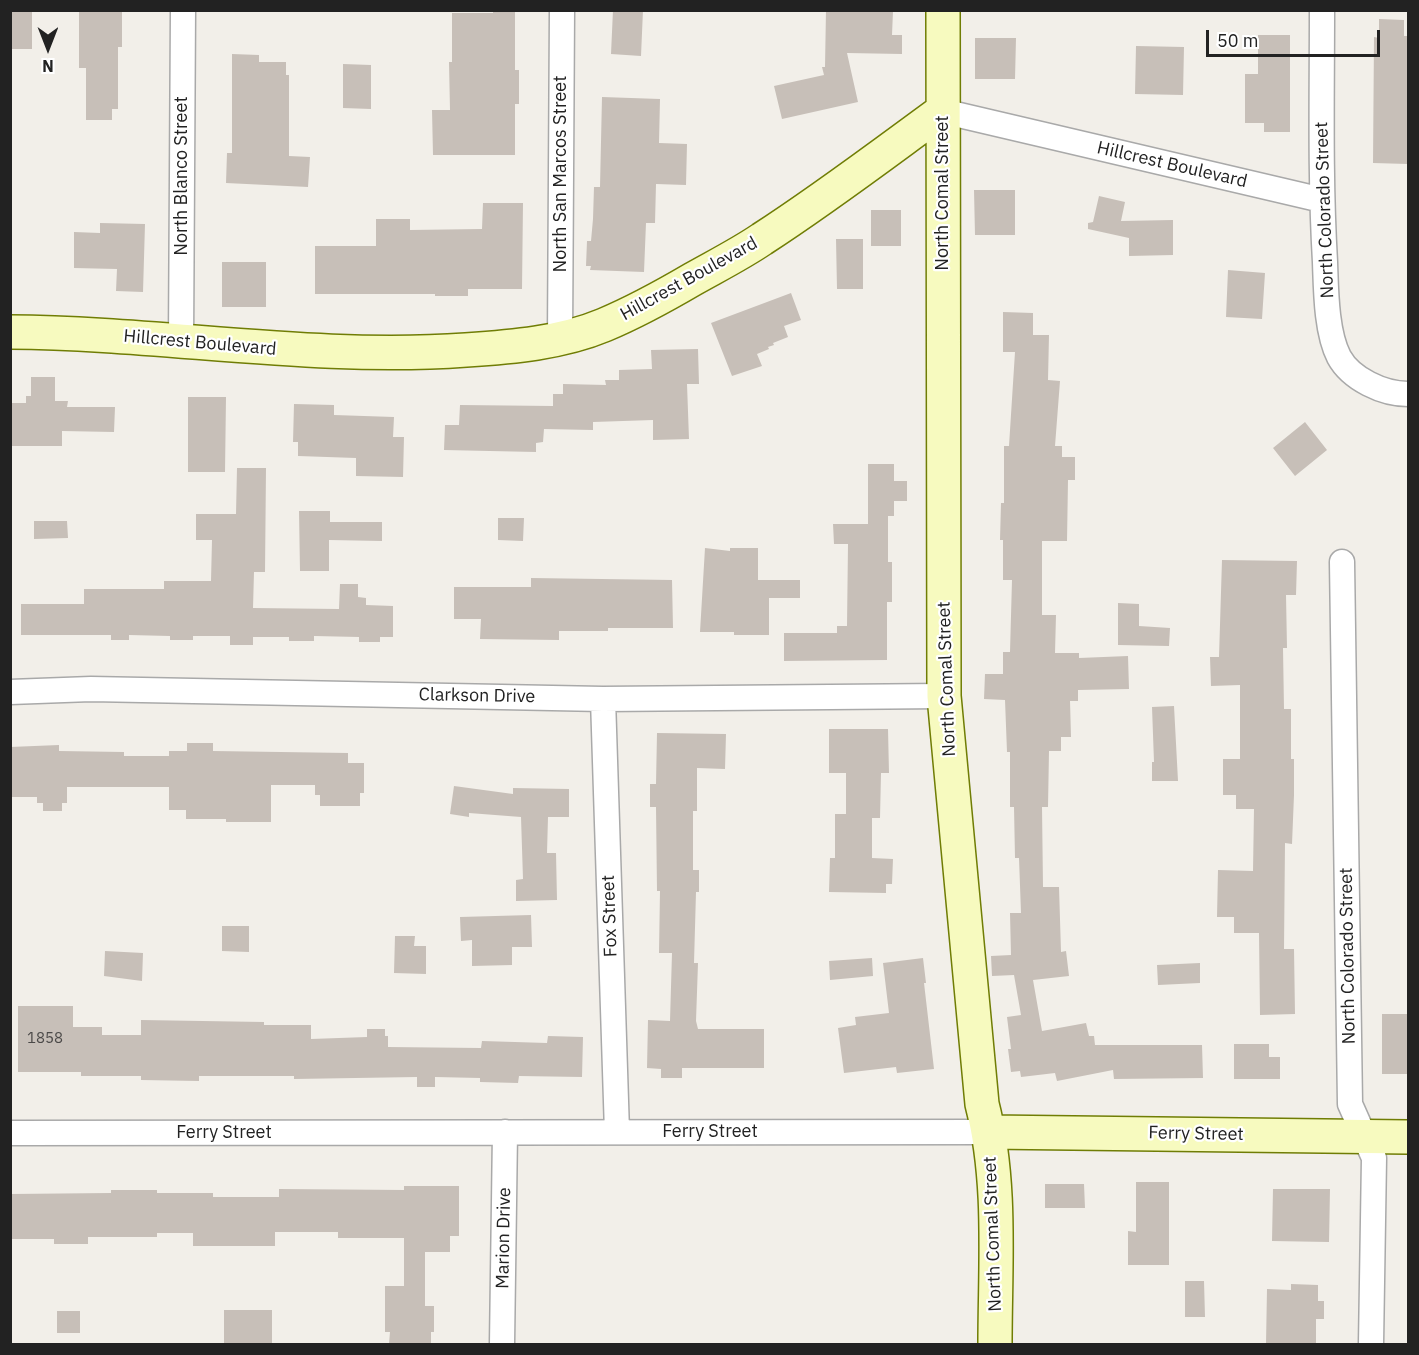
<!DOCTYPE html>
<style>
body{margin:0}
#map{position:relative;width:1419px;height:1355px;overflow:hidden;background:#f2efe9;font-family:"IBM Plex Sans",sans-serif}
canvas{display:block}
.frame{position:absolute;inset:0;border:12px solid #222;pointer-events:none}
.north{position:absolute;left:18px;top:18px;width:60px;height:60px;-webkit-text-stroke:4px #fff;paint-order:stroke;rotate:180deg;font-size:16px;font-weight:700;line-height:24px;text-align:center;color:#222}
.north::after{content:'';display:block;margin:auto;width:21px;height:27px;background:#222;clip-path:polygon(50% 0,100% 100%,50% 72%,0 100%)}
.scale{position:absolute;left:1206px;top:30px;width:174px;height:27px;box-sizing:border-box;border:3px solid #222;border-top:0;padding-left:8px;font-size:18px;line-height:21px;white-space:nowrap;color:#222;-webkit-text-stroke:4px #fff;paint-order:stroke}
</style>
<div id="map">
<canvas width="1419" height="1355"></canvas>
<div class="frame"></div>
<div class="north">N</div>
<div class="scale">50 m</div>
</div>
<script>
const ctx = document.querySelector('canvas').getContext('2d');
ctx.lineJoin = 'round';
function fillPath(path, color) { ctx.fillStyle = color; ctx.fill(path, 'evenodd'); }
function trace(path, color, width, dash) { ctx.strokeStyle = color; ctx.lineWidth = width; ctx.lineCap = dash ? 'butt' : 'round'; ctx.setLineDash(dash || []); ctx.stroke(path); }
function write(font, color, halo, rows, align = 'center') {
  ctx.font = font + ' "IBM Plex Sans",sans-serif'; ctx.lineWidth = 4.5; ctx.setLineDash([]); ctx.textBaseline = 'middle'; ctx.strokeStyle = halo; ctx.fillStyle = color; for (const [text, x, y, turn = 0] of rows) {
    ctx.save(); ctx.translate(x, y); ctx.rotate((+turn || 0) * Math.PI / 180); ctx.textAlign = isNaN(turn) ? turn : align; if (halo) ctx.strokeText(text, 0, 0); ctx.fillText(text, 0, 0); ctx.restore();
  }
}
const building = new Path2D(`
 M79,10H122V47H118V109H112V120H86V68H79Z
 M493,10H515V70H519V104H515V155H433L432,110H450L449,62H452V13H493Z
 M613,10H643L641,56L611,54Z
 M826,10L893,11L892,35H902V54L847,53L858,102L782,119L774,86L824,75L822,67H825Z
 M10,11H32V49H10Z
 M1379,19L1404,20V36H1408V164L1373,163L1374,37L1379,38Z
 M1258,35H1290V132H1264V123H1245V74H1258Z
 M975,38H1016L1015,79H975Z
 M1136,46L1184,47L1183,95L1135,94Z
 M232,54L259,55V62H286V75H289V156L310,157L308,187L226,183L227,153H232Z
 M343,64L371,65V109L343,108Z
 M602,97L660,99L659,143L687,144L686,185L656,184L655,223H646L644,272L590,270L591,266H586L587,241H591L593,219L594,187H600Z
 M974,190H1015V235H975Z
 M1099,196L1125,202L1121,221L1173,220V255L1129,256V238L1088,229V223L1093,222Z
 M483,203H523L522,289H468V296H435V294H315V246H376V219H410V230L482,229Z
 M871,210H901V246H871Z
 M100,223L145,224L143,292L116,291L117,269L74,268V232L100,233Z
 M836,239H863V289H837Z
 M222,262H266V307H222Z
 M1228,270L1265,273L1262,319L1226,317Z
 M791,293L801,320L784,326L788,337L773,343L774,345L768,347L769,349L757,354L762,366L732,376L711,323Z
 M1003,312L1033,313V335H1049L1048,380L1060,381L1055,446H1062V457H1075V480H1068L1067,541H1042V615H1056L1055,653H1079V658L1128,656L1129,689L1078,690V701H1070L1071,737H1061V751H1049L1048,807H1042L1043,887H1059L1061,952L1066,951L1069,976L1033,980L1042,1031L1086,1023L1089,1036H1094L1095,1045H1202L1203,1078L1114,1079L1113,1070L1057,1081L1055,1073L1021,1077L1020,1071L1011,1072L1008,1049H1011L1007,1017L1021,1015L1014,975L992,976L991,956L1011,955L1010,913H1021L1019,858H1015L1014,807H1010V752H1007L1005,700L984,699L985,674H1003V652H1010L1012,580H1003V540H1000L1001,503H1004V446H1009L1015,352H1003Z
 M698,349L699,384H687L689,439L653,440V420L593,422V430L544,429L543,442L536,443V452L444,450L445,425H459L460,405L553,406V394H563V384L606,385L605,380H619V370L652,369L651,350Z
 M31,377H55V401H68L67,407H115L114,432L62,431V446H10V403H26V396H31Z
 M188,397H226L225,472H188Z
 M294,404L334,405V415L394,417L393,437H404L403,477L356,476V458L298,456V442H293Z
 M1305,422L1327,450L1295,476L1273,448Z
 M868,464H894V481H907V501H894V516H888V562H892V602H887V660L784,661V633H837V626H847L848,544H834L833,524H868Z
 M237,468H266L265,572H254L253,608L339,609L340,584H358V597L366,598V605L393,606V637H380V642H359V637L314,636V641H289V637H253V645H230V636H193V640H170V636L129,635V640H111V635H21V604H84V589H164V581H211L212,540H196V514H236Z
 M299,511H330V522H382V541L329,540V571H300Z
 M498,518H524L523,541L498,540Z
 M34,521H67L68,538L34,539Z
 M705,548L730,551V548H758V580H800V598H769V635H734V632H700Z
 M1222,560L1297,561L1296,595H1286L1287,648H1283L1284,709H1291V759H1294V795L1292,844L1285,843L1284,949H1294L1295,1014L1260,1015L1259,933H1234V917H1217L1218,870L1253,871L1254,809H1236V795H1223V759H1240V685L1211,686L1210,657H1219Z
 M531,578L672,580L673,628H608V631H559V640L480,639L481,619H454V587H531Z
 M1118,603L1139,604V626L1170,628L1169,646L1118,645Z
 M1174,706L1178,781H1152V762H1154L1152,707Z
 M829,729H888L889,773H881L880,818H872V858L893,859L892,884H886V893L829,892L830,858H835V814H846V773H829Z
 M657,733L726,734L725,769L697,768V811H693V870H699V892H696L694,963H698L696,1021L698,1029H764V1068H682V1078H661V1069L647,1068L648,1020L670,1021L672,953H659L660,891H657L656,807H650V784H656Z
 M187,743H213V751L348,753V763H364V793H360V806H320V795H315V785H271V822H226V819H186V810H169V787H67V803H62V811H43V803H37V797H10V747L59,745V751L124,752V756H169V751H187Z
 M454,786L513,794V788L569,789V817H548L547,853H556L557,900L516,901V880L523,879L521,817L469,813V817L450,814Z
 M531,915L532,947H512V965L472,966V940L461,941L460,917Z
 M222,926H249V952L222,951Z
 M395,936H415L414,946H426V974L394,973Z
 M105,951L143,953L142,981L104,976Z
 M872,958L873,976L830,980L829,961Z
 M923,958L926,983H924L934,1069L897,1073L896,1067L844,1073L838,1028L856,1025L855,1017L889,1013L883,963Z
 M1200,963V983L1158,985L1157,965Z
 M18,1006H73V1027H102V1035H141V1020L264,1022V1025H311V1039L367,1037V1029H385V1036H388V1047L481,1048L482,1041L547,1043L548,1036L583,1037L582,1077L519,1076L518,1083L480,1082V1078L435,1077V1087H417V1077L294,1079V1076H199V1081L141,1080V1076H81V1072H18Z
 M1382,1014H1408V1074H1382Z
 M1234,1044H1269V1057H1280V1079H1234Z
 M1136,1182H1169V1265H1128V1231L1136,1232Z
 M1045,1184H1084L1085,1208H1045Z
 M404,1186H459V1236H450V1252H425V1306H434V1332H431V1344H389L390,1332H385V1286H404V1238H338V1232H275V1246H193V1233H157V1237H88V1244H54V1239H10V1194L111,1193V1190H157V1193H213V1197H279V1189L404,1190Z
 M1273,1189H1330L1329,1242L1272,1241Z
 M1185,1281H1204L1205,1317H1185Z
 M1291,1284L1318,1285V1301H1324V1319H1316V1344H1266L1267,1289L1291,1290Z
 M224,1310H272V1344H224Z
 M57,1311H80V1333H57Z`);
const street = new Path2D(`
 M1322,10C1322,94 1320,178 1325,262C1326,289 1326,332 1339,357C1351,379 1383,394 1408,394
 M942,111L1322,200
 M560,338L562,10
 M181,341L183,10
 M1342,562L1350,1104L1374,1158L1371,1344
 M10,692L91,689L603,699L944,696
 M603,699L617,1132
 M10,1133L989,1132
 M502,1344L505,1132`);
const secondary = new Path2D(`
 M943,10L944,696L982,1104C1002,1182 995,1265 995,1344
 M10,332C163,333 314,361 466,350C512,347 561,343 604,325C635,312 664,296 693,279C716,266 740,254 762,239C824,199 883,154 942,111
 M989,1132L1408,1137`);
const numberNames = [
 ["1858",45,1039]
];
const streetNames = [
 ["Hillcrest Boulevard",1172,165,13],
 ["North San Marcos Street",561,174,-90],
 ["North Blanco Street",182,176,-90],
 ["North Comal Street",943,193,-90],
 ["North Colorado Street",1325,210,-92],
 ["Hillcrest Boulevard",689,279,-29],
 ["Hillcrest Boulevard",200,343,5],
 ["North Comal Street",947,679,-92],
 ["Clarkson Drive",477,696,1],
 ["Fox Street",610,916,-92],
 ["North Colorado Street",1348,956,-91],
 ["Ferry Street",710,1132],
 ["Ferry Street",224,1133],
 ["Ferry Street",1196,1134,1],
 ["North Comal Street",993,1234,-92],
 ["Marion Drive",504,1238,-89]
];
fillPath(building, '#c7bfb8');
trace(street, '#a9a9a9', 27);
trace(secondary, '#707d05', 36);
trace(street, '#fff', 24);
trace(secondary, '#f7fabf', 33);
write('15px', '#4b4948', null, numberNames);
write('18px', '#222', '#fff', streetNames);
</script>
